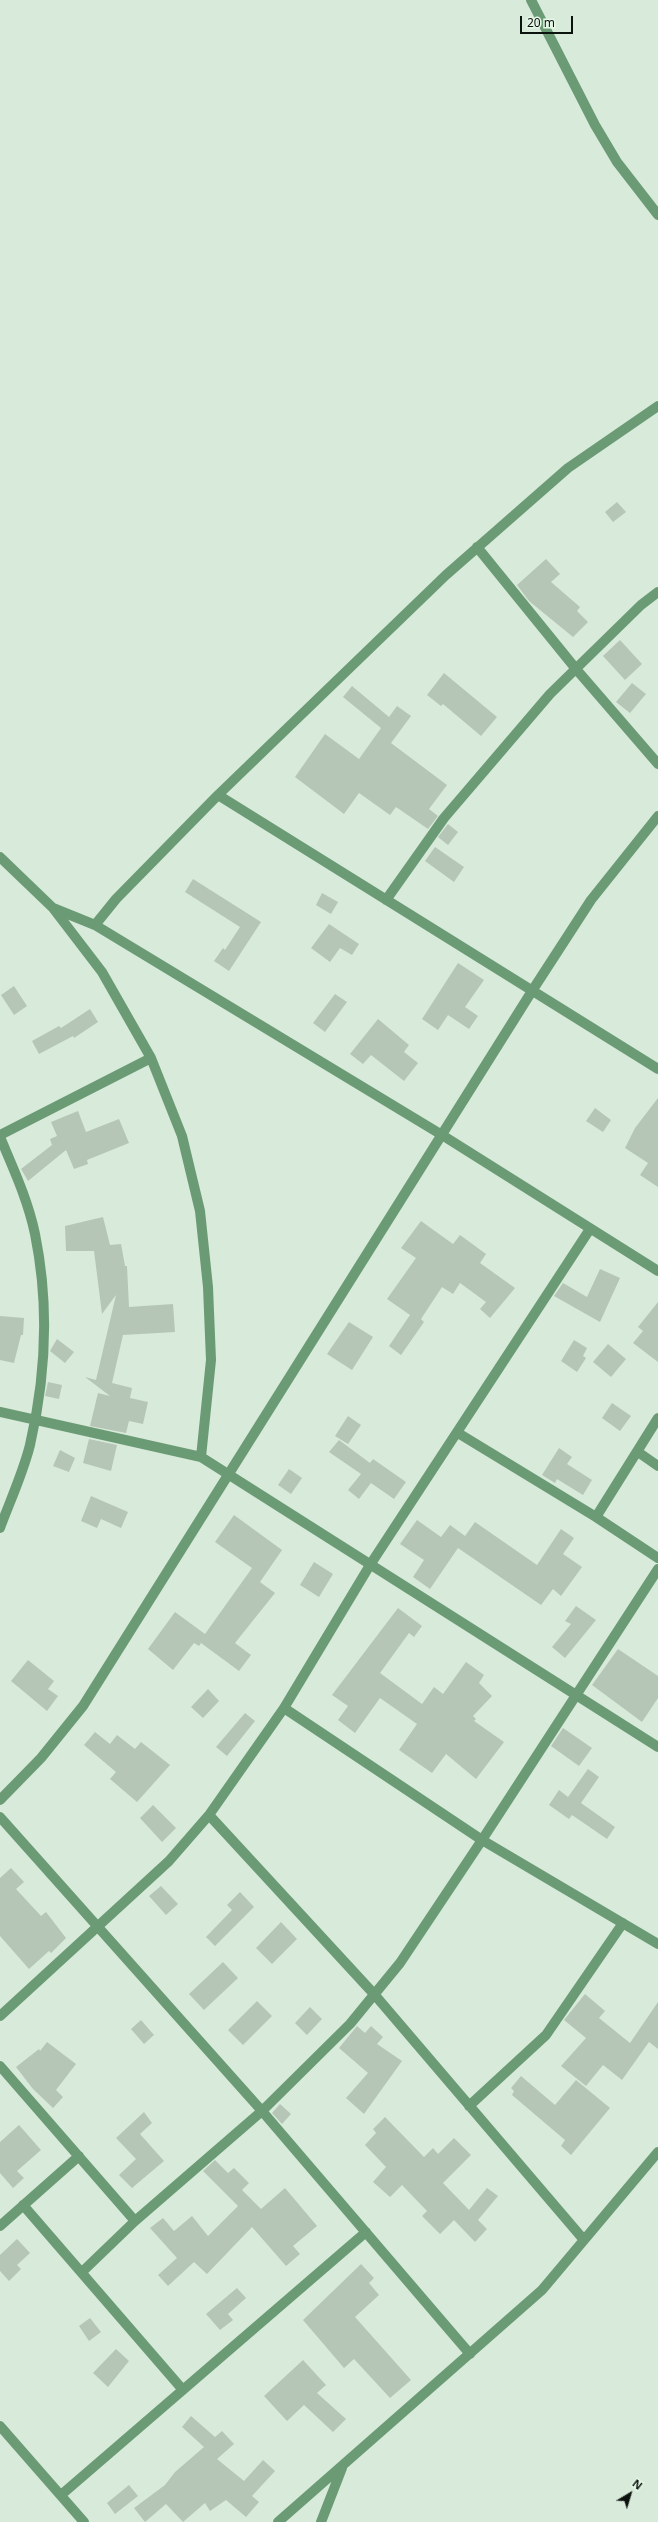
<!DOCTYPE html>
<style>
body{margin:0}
#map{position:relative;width:658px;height:2522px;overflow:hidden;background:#d8eada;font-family:"Noto Sans",sans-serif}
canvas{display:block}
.north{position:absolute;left:610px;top:2474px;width:40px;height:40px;-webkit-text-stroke:3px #e5f7e7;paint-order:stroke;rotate:38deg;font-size:11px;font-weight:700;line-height:16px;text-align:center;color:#0c120d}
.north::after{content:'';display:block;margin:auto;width:14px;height:18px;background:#0c120d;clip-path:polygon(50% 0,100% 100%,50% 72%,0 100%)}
.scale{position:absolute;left:520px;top:16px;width:53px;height:18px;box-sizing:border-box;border:2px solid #0c120d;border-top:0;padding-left:5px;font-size:12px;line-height:14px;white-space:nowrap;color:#0c120d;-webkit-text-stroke:3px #e5f7e7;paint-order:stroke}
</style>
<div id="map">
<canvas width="658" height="2522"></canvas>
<div class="north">N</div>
<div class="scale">20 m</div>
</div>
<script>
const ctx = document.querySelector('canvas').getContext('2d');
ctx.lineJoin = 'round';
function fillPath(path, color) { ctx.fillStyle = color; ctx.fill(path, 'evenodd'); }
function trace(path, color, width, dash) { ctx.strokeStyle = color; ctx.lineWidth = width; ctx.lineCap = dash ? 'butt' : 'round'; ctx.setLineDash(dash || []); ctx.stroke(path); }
const building = new Path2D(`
 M617,502L626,512L613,522L605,512Z
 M546,559L560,574L551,582L580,607L577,611L588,622L573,637L529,601L517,585Z
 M620,640L642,664L625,680L603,656Z
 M444,673L497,717L481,736L443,704L441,706L427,695Z
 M632,683L646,694L630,713L616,702Z
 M352,686L389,717L397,706L411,716L391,743L447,785L429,809L438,816L428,829L396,807L390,815L359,793L344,814L295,777L325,734L359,759L381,728L343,697Z
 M448,824L458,832L448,845L438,837Z
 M435,847L464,867L454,882L425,861Z
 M193,879L261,922L229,971L214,961L223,948L225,950L240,927L185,892Z
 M322,893L338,902L331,914L316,905Z
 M329,924L359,944L352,955L340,948L330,962L311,948Z
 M458,963L484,980L465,1007L478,1016L469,1029L448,1015L438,1030L422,1019Z
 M14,986L27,1006L14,1015L1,995Z
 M335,994L347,1002L325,1032L313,1023Z
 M90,1009L98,1022L74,1038L73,1036L39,1054L32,1041L59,1026L61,1028Z
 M378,1019L409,1045L404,1052L418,1063L404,1081L371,1055L363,1064L350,1054Z
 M658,1098V1187L640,1175L648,1163L625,1148L635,1128Z
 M595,1108L611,1120L603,1132L586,1121Z
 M78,1111L86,1132L119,1119L129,1143L87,1160L88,1164L74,1169L66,1150L28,1181L21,1169L52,1145L50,1139L57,1136L51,1122Z
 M103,1217L110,1245L121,1244L125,1266H127L129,1307L173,1304L175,1332L123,1335L112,1383L132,1388L130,1398L148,1402L143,1424L129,1421L126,1433L90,1426L98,1393L110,1396L85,1377L96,1380L116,1295L102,1314L94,1251H66L65,1226Z
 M421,1221L453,1244L460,1235L486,1254L480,1263L515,1288L490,1318L480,1309L486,1302L460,1283L453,1294L442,1287L421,1319L424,1322L401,1355L389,1346L410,1315L387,1299L416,1258L401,1248Z
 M600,1269L620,1278L600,1322L554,1296L563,1283L587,1297Z
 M658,1302V1362L633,1343L643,1331L638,1327Z
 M0,1316L24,1318L23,1335H21L14,1363L0,1360Z
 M349,1322L373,1337L352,1370L327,1354Z
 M57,1339L74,1352L65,1363L50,1351Z
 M574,1340L587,1348L583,1356L586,1358L577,1372L561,1361Z
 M608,1344L626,1359L611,1377L593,1362Z
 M48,1382L62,1385L59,1399L45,1396Z
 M612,1403L631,1416L620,1431L602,1418Z
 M348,1416L361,1425L348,1444L335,1436Z
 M89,1439L117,1445L111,1471L83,1463Z
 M339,1440L370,1463L373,1459L406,1482L394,1499L371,1483L359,1499L348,1490L361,1474L329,1452Z
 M559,1448L572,1457L567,1464L592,1480L583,1495L557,1479L555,1483L542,1475Z
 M60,1450L75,1458L69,1472L53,1466Z
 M289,1469L302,1478L291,1494L278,1485Z
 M91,1496L128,1512L121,1528L101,1519L97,1528L81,1521Z
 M234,1515L282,1550L260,1582L275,1593L235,1643L251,1655L239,1671L201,1643L199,1646L194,1643L173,1670L148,1649L175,1612L205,1634L252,1568L215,1542Z
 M417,1520L441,1537L450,1525L465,1536L475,1522L537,1565L561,1529L574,1538L563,1554L582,1567L561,1596L553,1589L541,1605L458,1548L430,1589L413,1577L424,1560L400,1544Z
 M314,1562L333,1574L319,1597L300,1585Z
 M576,1606L596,1620L565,1658L552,1647L571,1624L565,1621Z
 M398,1608L422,1626L414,1637L409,1633L380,1673L422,1704L434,1687L443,1694L466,1662L484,1675L479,1683L492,1696L473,1716L476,1719L474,1721L504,1742L476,1779L446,1754L432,1773L399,1750L417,1724L380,1698L355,1733L338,1720L348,1706L332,1695Z
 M618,1649L658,1676V1698L642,1722L592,1685Z
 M28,1660L54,1681L48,1689L58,1696L47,1711L11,1681Z
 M208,1689L219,1701L203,1718L191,1707Z
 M245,1713L255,1721L227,1756L216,1747Z
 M563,1728L592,1748L579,1766L551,1746Z
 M95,1732L110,1744L117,1735L135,1749L141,1742L170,1765L137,1802L110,1779L116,1772L84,1745Z
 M588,1769L599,1777L581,1803L615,1827L607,1839L572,1815L569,1819L549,1805L559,1790L568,1797Z
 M153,1805L176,1828L162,1842L140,1818Z
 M11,1868L24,1882L16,1889L41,1916L46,1912L66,1938L51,1953L49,1951L29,1969L0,1936V1878Z
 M161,1886L178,1904L166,1915L149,1896Z
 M240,1892L254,1907L215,1946L206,1937L232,1910L227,1905Z
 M281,1922L297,1939L272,1964L256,1948Z
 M223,1962L238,1978L204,2010L189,1994Z
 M585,1994L605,2011L599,2018L630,2043L658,2002V2049L649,2042L622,2080L603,2065L586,2086L561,2066L586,2038L564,2020Z
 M257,2001L272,2016L243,2045L228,2030Z
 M310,2007L322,2019L307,2035L295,2023Z
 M141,2020L154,2035L144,2044L131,2029Z
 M357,2026L365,2033L371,2026L383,2037L377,2044L402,2061L364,2114L346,2098L368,2073L339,2048Z
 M47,2042L76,2064L56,2090L63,2097L53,2108L33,2089L16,2067L39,2049L40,2051Z
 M521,2076L555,2105L576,2080L610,2108L571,2155L561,2146L565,2140L512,2095L514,2091L511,2088Z
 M280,2104L291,2114L282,2124L272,2113Z
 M144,2112L152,2123L140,2134L164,2161L132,2188L119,2175L136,2159L116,2138Z
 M385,2117L424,2157L433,2148L438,2154L454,2138L471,2155L443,2183L469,2210L487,2188L498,2196L478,2220L487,2229L475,2242L454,2220L440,2234L422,2216L427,2211L402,2185L390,2197L373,2182L386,2167L365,2145L376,2133L373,2129Z
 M19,2125L41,2150L17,2171L24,2178L13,2188L0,2173V2142Z
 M215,2160L228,2173L234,2168L249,2183L242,2190L261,2209L285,2188L317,2226L293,2246L300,2254L286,2266L252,2227L207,2274L194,2262L168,2286L158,2275L177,2258L150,2228L163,2218L174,2231L192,2216L208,2236L238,2206L203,2171Z
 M17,2239L30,2253L17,2265L21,2269L9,2281L0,2271V2255Z
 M361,2264L374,2278L369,2283L379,2295L355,2317L411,2380L390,2398L354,2359L344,2368L303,2320Z
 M237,2288L246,2298L228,2314L233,2320L220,2330L206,2314Z
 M90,2318L101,2332L89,2341L79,2326Z
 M116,2349L129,2361L108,2387L93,2373Z
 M303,2360L326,2385L317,2393L346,2419L333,2432L304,2405L287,2421L264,2396Z
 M191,2416L215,2437L222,2431L234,2444L217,2459L244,2481L263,2460L275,2471L252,2496L259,2502L246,2517L226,2500L210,2511L205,2503L183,2522L166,2504L145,2522L134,2508L165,2485L175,2472L204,2447L182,2427Z
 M129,2485L138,2496L115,2514L107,2503Z`);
const minor = new Path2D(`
 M531,0L595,125L617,162L658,215
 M477,547L576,669L658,764
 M218,795L658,1069
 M0,857L53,908L102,972L151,1058L182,1136L200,1211L208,1287L211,1360L201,1457
 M386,900L444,818L550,694L641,605L658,592
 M53,908L95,925L442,1135L658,1271
 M95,925L116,899L218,795L446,575L568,468L658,406
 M0,1135L151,1058
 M0,1137C13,1168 28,1200 35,1234C49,1303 46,1376 30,1445C23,1473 10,1501 0,1528
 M0,1412L201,1457L658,1747
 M458,1433L596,1517L658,1558
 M638,1452L658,1466
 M596,1517L658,1418
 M284,1708L482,1840L658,1944
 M0,1800L41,1758L83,1706L532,991L591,900L658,816
 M209,1815L374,1994L584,2240
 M0,1817L262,2111L470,2354
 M0,2016L169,1861L209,1815L284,1708L370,1565L590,1229
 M0,2066L135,2221
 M469,2106L546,2035L623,1923
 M23,2205L183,2390
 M0,2226L79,2156
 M82,2272L135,2221L262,2111L350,2024L400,1963L482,1840L658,1569
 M0,2426L84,2522
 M61,2495L366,2232
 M278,2522L542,2290L658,2152
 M321,2522L342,2468`);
fillPath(building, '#b5c6b7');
trace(minor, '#6b9b74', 10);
</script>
